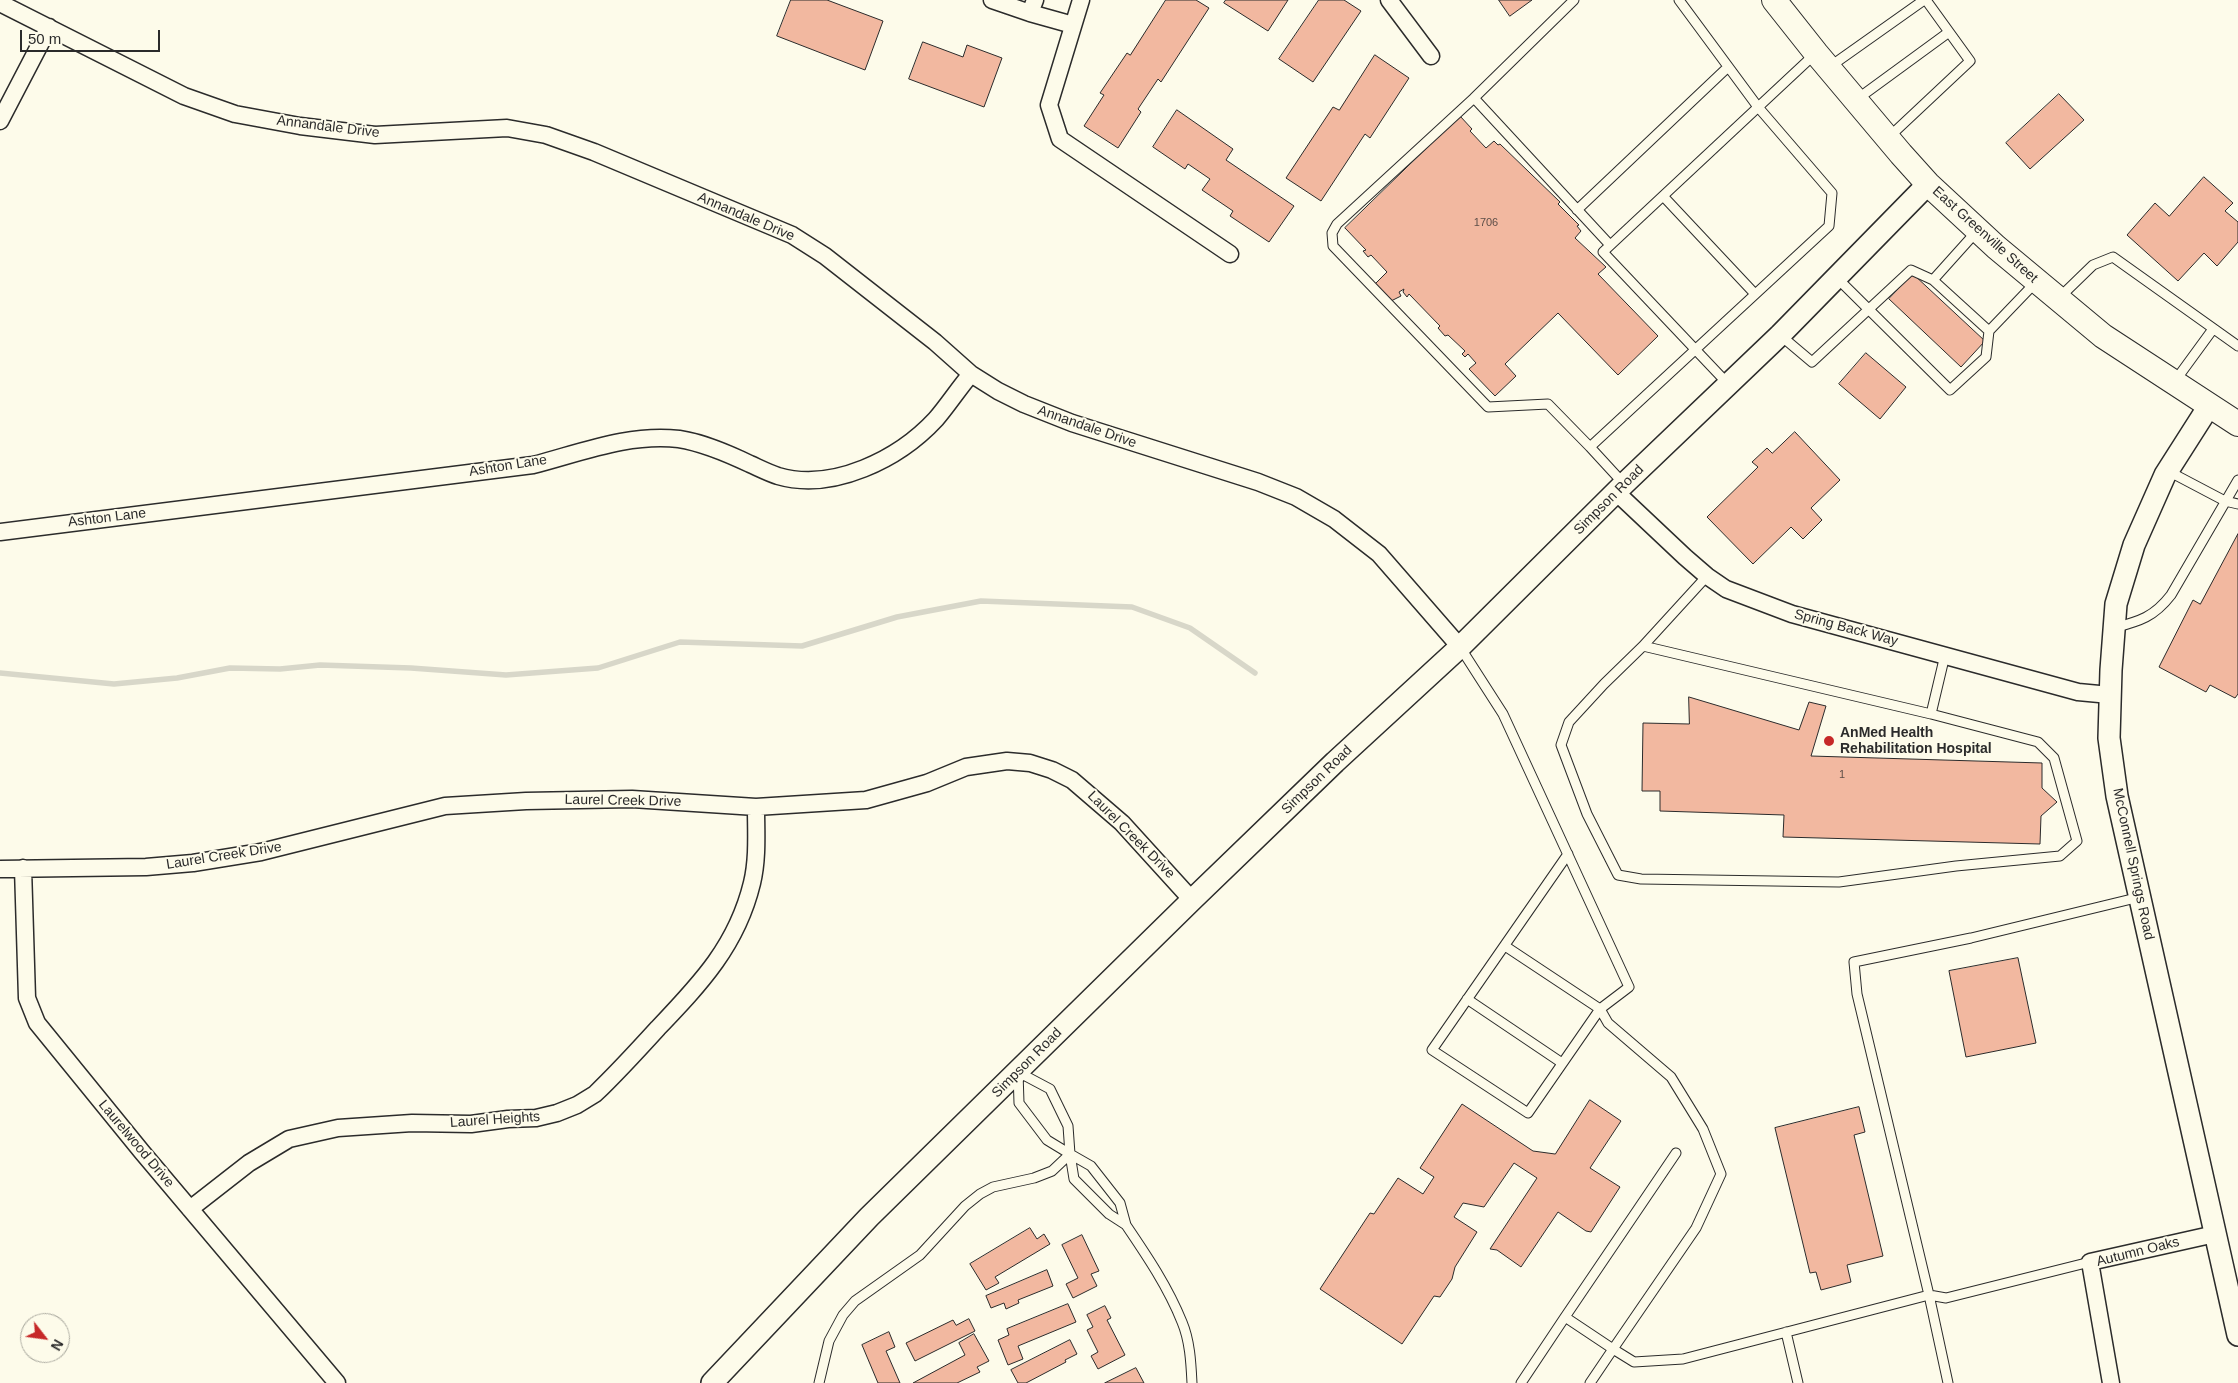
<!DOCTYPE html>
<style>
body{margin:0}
#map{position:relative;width:2238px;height:1383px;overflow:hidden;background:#fdfbea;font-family:Helvetica,sans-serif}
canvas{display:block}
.north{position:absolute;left:20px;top:1313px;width:50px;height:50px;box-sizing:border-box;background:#fdfbea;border:1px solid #a9a89e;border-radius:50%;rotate:120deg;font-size:14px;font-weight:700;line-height:20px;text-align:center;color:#2b2b2b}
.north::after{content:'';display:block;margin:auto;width:18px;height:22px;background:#c62828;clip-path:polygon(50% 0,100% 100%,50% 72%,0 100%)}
.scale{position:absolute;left:20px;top:30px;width:140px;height:22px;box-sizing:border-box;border:2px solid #2b2b2b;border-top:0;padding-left:6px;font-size:15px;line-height:18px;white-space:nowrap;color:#2b2b2b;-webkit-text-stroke:4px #fdfbea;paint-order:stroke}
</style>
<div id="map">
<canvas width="2238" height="1383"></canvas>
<div class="north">N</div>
<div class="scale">50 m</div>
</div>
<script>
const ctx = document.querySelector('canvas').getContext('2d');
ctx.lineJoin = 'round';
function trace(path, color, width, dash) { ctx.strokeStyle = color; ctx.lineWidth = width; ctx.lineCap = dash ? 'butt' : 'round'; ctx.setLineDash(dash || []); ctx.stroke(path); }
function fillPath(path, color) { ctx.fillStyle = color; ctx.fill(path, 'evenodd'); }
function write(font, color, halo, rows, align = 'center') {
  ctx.font = font + ' Helvetica,sans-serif'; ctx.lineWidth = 4; ctx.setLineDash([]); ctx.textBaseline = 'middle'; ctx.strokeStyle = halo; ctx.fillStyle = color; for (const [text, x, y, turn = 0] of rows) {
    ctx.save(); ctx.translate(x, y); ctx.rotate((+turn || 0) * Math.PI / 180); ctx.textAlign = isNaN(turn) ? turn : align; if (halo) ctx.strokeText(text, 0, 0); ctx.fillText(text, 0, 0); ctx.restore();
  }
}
const stream = new Path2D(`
 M0,673L114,684L177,678L230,668L280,669L320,665L411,668L506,675L598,668L680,642L802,646L897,617L981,601L1132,607L1190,628L1255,673`);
const building = new Path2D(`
 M791,0H827L883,21L865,70L777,36Z
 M1166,0H1196L1209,8L1161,82L1158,79L1138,109L1141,112L1118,148L1084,126L1104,95L1100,93L1127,53L1130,55Z
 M1226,0H1288L1268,31L1224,3Z
 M1319,0H1344L1361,11L1313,82L1279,59Z
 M1499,0H1532L1510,16Z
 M923,42L963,57L967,45L1002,58L984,107L909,79Z
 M1375,55L1409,78L1370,138L1365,134L1321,201L1286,178L1333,107L1339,110Z
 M2059,94L2084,120L2030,169L2006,143Z
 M1177,110L1233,149L1226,160L1294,206L1269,242L1230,216L1233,211L1202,190L1210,179L1188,164L1185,169L1153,147Z
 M1460,116L1472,129L1470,131L1486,148L1494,141L1498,145L1500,144L1560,202L1558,204L1579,225L1577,226L1581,231L1575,238L1606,267L1598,274L1658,336L1618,375L1558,313L1505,364L1516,376L1495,396L1469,369L1476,363L1468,354L1465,357L1462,354L1465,351L1448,335L1445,336L1438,328L1440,326L1409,294L1407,297L1403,292L1404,289L1399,292L1401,296L1391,301L1375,284L1387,272L1371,255L1368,257L1363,251L1366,250L1345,228Z
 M2204,177L2233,203L2225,211L2238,222V242L2217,266L2204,253L2178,281L2127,235L2155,203L2169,216Z
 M1913,274L1985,341L1961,367L1889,299Z
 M1866,353L1906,387L1880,419L1839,384Z
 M1795,432L1840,480L1811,508L1822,520L1803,539L1791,527L1753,564L1707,517L1758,467L1752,462L1767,448L1772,453Z
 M2238,534V694L2235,698L2210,685L2206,692L2159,667L2193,600L2200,604Z
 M1689,697L1799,730L1809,702L1826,706L1811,756L2042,763V788L2057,802L2041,816L2040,844L1783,837L1784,815L1660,811V791H1642L1643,723L1689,724Z
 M2018,958L2036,1043L1966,1057L1949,971Z
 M1590,1100L1621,1121L1590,1168L1620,1187L1591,1232L1586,1231L1558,1212L1521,1267L1497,1250L1490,1249L1537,1178L1514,1163L1484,1207L1463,1203L1454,1217L1477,1232L1455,1267L1452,1279L1440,1297L1434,1296L1402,1344L1320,1289L1370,1213L1374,1214L1398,1178L1423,1194L1434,1177L1420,1168L1462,1104L1533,1151L1555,1154Z
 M1859,1107L1865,1132L1854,1135L1883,1256L1847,1265L1851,1282L1821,1290L1816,1272L1810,1273L1775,1128Z
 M1030,1228L1037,1239L1044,1234L1050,1244L995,1277L999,1283L986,1290L970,1264Z
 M1082,1235L1099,1271L1091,1274L1097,1286L1073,1298L1066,1284L1078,1278L1062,1245Z
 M1047,1270L1053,1286L1018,1300L1019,1303L1006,1309L1004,1303L991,1308L986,1296Z
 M1068,1304L1076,1322L1018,1346L1023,1359L1008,1365L998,1340L1009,1335L1007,1329Z
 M1105,1306L1111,1318L1107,1320L1125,1355L1098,1369L1091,1356L1098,1352L1087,1330L1093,1327L1087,1315Z
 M969,1319L975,1331L915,1361L906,1343L953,1320L956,1325Z
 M889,1332L895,1347L886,1351L900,1383H878L862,1345Z
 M974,1334L989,1361L977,1367L980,1372L957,1383H913L965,1355L959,1343Z
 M1070,1340L1077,1354L1065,1360L1066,1362L1026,1383H1018L1011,1370Z
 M1136,1368L1144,1383H1105Z`);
const service = new Path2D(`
 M1574,0L1474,98L1610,245
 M1828,68L1924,0
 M1474,98L1337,224L1332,233L1333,246L1488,407L1548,404L1590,447
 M1856,100L1949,32
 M1888,138L1970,61L1926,0
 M1663,196L1755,294
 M1577,210L1728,67
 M1977,231L1933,280L1989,331L2036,282
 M1836,277L1950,390L1986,357L1989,331
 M2058,299L2093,265L2113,257L2238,346
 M1780,335L1812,362L1911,270L1933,280
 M2175,381L2213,329
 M1728,384L1603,252L1816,53
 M2168,471L2225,501L2238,504
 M1624,484L1590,447L1829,226L1832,193L1758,107L1679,0
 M1707,576L1643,646L1931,714L1945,655
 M2114,628C2140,621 2154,617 2171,595L2238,480
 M1643,646L1604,684L1569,722L1561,745L1587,814L1618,875L1641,879L1839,882L1956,866L2060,856L2077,841L2054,758L2038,742L1931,714
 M1460,647L1503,714L1629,987L1600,1009L1608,1023L1671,1077L1703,1129L1721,1174L1696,1228L1613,1349L1634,1362L1683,1359L1929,1295L1948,1383
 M1505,946L1600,1009L1528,1113L1432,1050L1568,854
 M1467,999L1562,1063
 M1018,1072L1050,1089L1068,1126L1070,1154L1047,1140L1019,1103Z
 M1070,1154L1091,1166L1120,1203L1126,1225L1109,1214L1074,1179Z
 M1126,1225C1147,1256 1168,1287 1182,1322C1190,1341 1191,1363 1192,1383
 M2090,1262L1946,1298L1929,1295L1857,994L1854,962L1971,938L2140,897
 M1786,1332L1798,1383
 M819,1383L829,1341L843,1315L855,1301L920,1255L965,1206L980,1194L993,1187L1034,1178L1052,1171L1070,1154
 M1521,1383L1565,1317
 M1590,1383L1613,1349L1565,1317L1676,1153`);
const minor = new Path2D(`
 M992,0L1030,13
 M1035,0L1030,13L1073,25
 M1081,0L1049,105L1060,139L1230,254
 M1389,0L1431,56
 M0,3L184,96L235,114L300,126L375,135L507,128L546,135L594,152L792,235L825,256L935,342L971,374L998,391L1024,404L1072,423L1258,482L1296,497L1334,519L1379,554L1460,647
 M0,121L49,27
 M1616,492L1685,557L1707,576L1726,589L1792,614L2078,692L2110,695
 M0,532L533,465C580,453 629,433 679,439C704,443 727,453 750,464C759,468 769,473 778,476C833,492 899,459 936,419C948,405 959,388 971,374
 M23,868L27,998L37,1023L142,1152L337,1383
 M0,869L146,867L193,863L261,852L445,806L526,801L632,799L756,807L866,800L927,783L966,767L1007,761L1030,763L1052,770L1072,780L1122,823L1192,900
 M190,1209L249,1163L289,1139L338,1128L412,1123L471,1124L508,1119L536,1118L557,1113L577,1105L595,1094C617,1073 638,1050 658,1028C701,983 737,945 752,883C758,858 756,832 756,807
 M2111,1383L2090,1262L2215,1234`);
const tertiary = new Path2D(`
 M2209,406L2165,475L2134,545L2116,604L2111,670L2109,738L2117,796L2238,1335
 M712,1383L869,1217L1192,900L1335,762L1460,647L1624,484L1780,335L1928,184`);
const secondary = new Path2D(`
 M1774,0L1816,53L1901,154L1928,184L1996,247L2103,336L2238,424`);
const markers = [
 [1829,741,6,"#c62828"]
];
const numberNames = [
 ["1706",1486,223],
 ["1",1842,775]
];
const streetNames = [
 ["Annandale Drive",328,127,7],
 ["Annandale Drive",746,217,23],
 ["East Greenville Street",1985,235,42],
 ["Annandale Drive",1087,427,19],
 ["Ashton Lane",508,466,-9],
 ["Simpson Road",1609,500,-45],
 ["Ashton Lane",107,518,-7],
 ["Spring Back Way",1846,628,15],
 ["Simpson Road",1317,780,-44],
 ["Laurel Creek Drive",623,801,1],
 ["Laurel Creek Drive",1131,835,45],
 ["Laurel Creek Drive",224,856,-9],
 ["McConnell Springs Road",2133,864,78],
 ["Simpson Road",1027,1063,-45],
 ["Laurel Heights",495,1120,-4],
 ["Laurelwood Drive",136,1144,50],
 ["Autumn Oaks",2138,1252,-14]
];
const poiNames = [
 ["AnMed Health",1840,733],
 ["Rehabilitation Hospital",1840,749]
];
trace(stream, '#d8d7c9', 5.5);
fillPath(building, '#f2b8a0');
trace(building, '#2b2b2b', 1);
trace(service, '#2b2b2b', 11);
trace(minor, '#2b2b2b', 19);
trace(tertiary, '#2b2b2b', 24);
trace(secondary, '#2b2b2b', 26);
trace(service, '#fdfbea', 9);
trace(minor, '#fdfbea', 16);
trace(tertiary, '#fdfbea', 21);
trace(secondary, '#fdfbea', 24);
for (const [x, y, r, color] of markers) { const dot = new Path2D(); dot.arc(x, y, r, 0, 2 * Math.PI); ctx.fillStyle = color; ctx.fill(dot); trace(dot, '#fdfbea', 2); }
write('11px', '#5d4e48', null, numberNames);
write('14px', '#2b2b2b', '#fdfbea', streetNames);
write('bold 14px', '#2b2b2b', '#fdfbea', poiNames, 'left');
</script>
